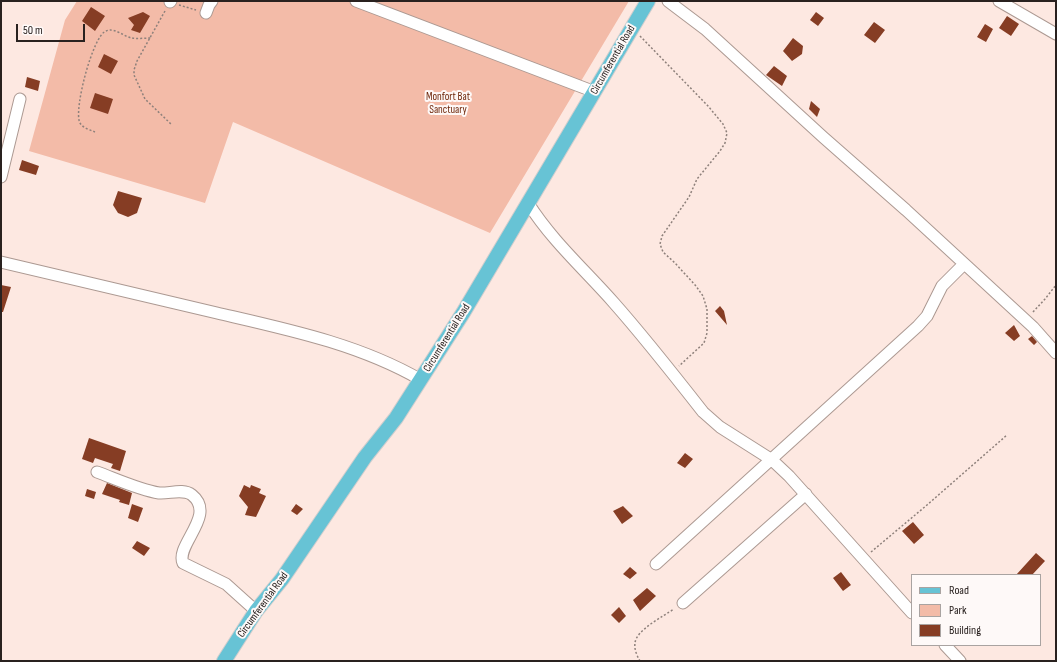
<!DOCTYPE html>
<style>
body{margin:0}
#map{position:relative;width:1057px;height:662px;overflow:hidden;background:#fde8e1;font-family:"Sofia Sans Condensed",sans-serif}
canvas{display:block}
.frame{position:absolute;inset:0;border:2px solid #29211f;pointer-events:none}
.legend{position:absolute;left:911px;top:574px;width:130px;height:72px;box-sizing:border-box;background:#fef9f8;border:1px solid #a9a3a1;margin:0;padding:5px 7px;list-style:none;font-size:12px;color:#29211f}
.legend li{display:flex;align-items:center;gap:8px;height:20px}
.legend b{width:20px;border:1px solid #a9a3a1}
.scale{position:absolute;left:16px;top:24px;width:69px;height:18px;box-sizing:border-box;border:2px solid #29211f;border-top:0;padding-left:5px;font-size:12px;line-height:14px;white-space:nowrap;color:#29211f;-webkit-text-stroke:3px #fef9f8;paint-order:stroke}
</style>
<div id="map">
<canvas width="1057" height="662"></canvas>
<div class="frame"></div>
<ul class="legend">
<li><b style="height:5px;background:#67c3d5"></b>Road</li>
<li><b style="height:11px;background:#f3bba8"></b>Park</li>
<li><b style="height:11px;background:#863d24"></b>Building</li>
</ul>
<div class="scale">50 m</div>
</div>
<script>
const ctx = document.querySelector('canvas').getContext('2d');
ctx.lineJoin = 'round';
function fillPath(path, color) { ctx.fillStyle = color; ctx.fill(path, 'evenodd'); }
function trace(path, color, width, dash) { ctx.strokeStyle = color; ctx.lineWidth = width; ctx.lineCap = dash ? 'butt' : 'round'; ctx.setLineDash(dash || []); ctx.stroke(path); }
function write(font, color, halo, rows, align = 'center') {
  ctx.font = font + ' "Sofia Sans Condensed",sans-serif'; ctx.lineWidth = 4; ctx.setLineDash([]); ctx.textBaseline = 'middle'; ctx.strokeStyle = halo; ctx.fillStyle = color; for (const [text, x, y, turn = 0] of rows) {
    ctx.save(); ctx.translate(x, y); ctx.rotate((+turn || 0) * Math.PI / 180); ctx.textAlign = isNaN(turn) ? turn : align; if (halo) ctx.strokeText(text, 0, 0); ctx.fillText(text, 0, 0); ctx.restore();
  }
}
const green = new Path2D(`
 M77,1H629L490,233L233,122L205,203L29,151L65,20Z`);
const building = new Path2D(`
 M91,7L105,16L95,31L82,21Z
 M143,12L150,16L140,33L131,30L134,25L128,18Z
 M816,12L824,18L818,26L810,20Z
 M1007,16L1019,24L1011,36L999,28Z
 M874,22L885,30L875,43L864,35Z
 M985,24L993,29L986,42L977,37Z
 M793,38L803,46L802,54L792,61L783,51Z
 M104,54L118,61L111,74L98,67Z
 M774,66L787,76L782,86L766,75Z
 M27,77L40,81L38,91L25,87Z
 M95,93L113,99L108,114L90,108Z
 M811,101L820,109L817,117L809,109Z
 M22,160L39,166L36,175L19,170Z
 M118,191L142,198L137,213L128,217L118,213L113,205Z
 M1,285L11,287L3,312H1Z
 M720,306L724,311L727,325L715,311Z
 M1014,325L1020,336L1014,341L1005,333Z
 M1032,336L1037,342L1034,345L1028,339Z
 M89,438L126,451L120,471L111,468L113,464L95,458L93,463L82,459Z
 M685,453L693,459L685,468L677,463Z
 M107,483L132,493L129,505L119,502L120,500L102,494Z
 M244,485L250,488L251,485L261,489L259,493L266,496L256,517L245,515L248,507L239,496Z
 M87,489L96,492L94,499L85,496Z
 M132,504L143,508L138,522L128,518Z
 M296,504L303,509L297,515L291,511Z
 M623,506L633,516L622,524L613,511Z
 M913,522L924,535L914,544L902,531Z
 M137,541L150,548L144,556L132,548Z
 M1036,553L1045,561L1032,575H1016Z
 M630,567L637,573L630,579L623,574Z
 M841,572L851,585L843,591L833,578Z
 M647,588L656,596L640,611L633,600Z
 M619,607L626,616L619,623L611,615Z`);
const path = new Path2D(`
 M179,5L196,10
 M165,11L137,61L134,70V75L145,99L172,125
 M640,36L708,106L723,124L727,133L725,143L720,151L697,179L689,197L662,236L660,244L663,252L675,263L696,286L703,296L707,309V333L704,343L679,366
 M95,132C90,130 83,128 80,123C73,111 93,35 106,31C115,27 124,37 132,38C138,39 145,38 151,38
 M1033,312L1045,299L1056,285
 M871,552L927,505L1007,435
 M640,661C637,656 634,649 635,643C636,630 664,616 674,609`);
const minor = new Path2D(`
 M356,1L595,92
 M668,1L705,29L823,137L906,210L1033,327L1056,353
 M999,1L1056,34
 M170,2L171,1
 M206,13L209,5L212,1
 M1,177L20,99
 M528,203C552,241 585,270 614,303C645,338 674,375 703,412L720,427L772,460L789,476L912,613
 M1,262C73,279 145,296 217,313C286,329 359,344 421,380
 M97,472C116,479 140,490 159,493C169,494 183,488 192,495C217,515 175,545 183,563L226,584L256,611
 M656,564L918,326L927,316L942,286L964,264
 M683,603L806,494
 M945,645L960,661`);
const major = new Path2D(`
 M224,661L256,611L282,579L365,457L396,418L463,313L648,1`);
const streetNames = [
 ["Circumferential Road",613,60,-60],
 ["Circumferential Road",447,338,-58],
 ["Circumferential Road",263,605,-54]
];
const parkNames = [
 ["Monfort Bat",448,97],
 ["Sanctuary",448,110]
];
fillPath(green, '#f3bba8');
fillPath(building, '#863d24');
trace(minor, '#ac9992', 13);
trace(major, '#d0cece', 16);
trace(path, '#8e807b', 1.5, [2, 2]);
trace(minor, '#fff', 11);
trace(major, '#67c3d5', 14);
write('11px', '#29211f', '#fef9f8', streetNames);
write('11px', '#6f270b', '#fef9f8', parkNames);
</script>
